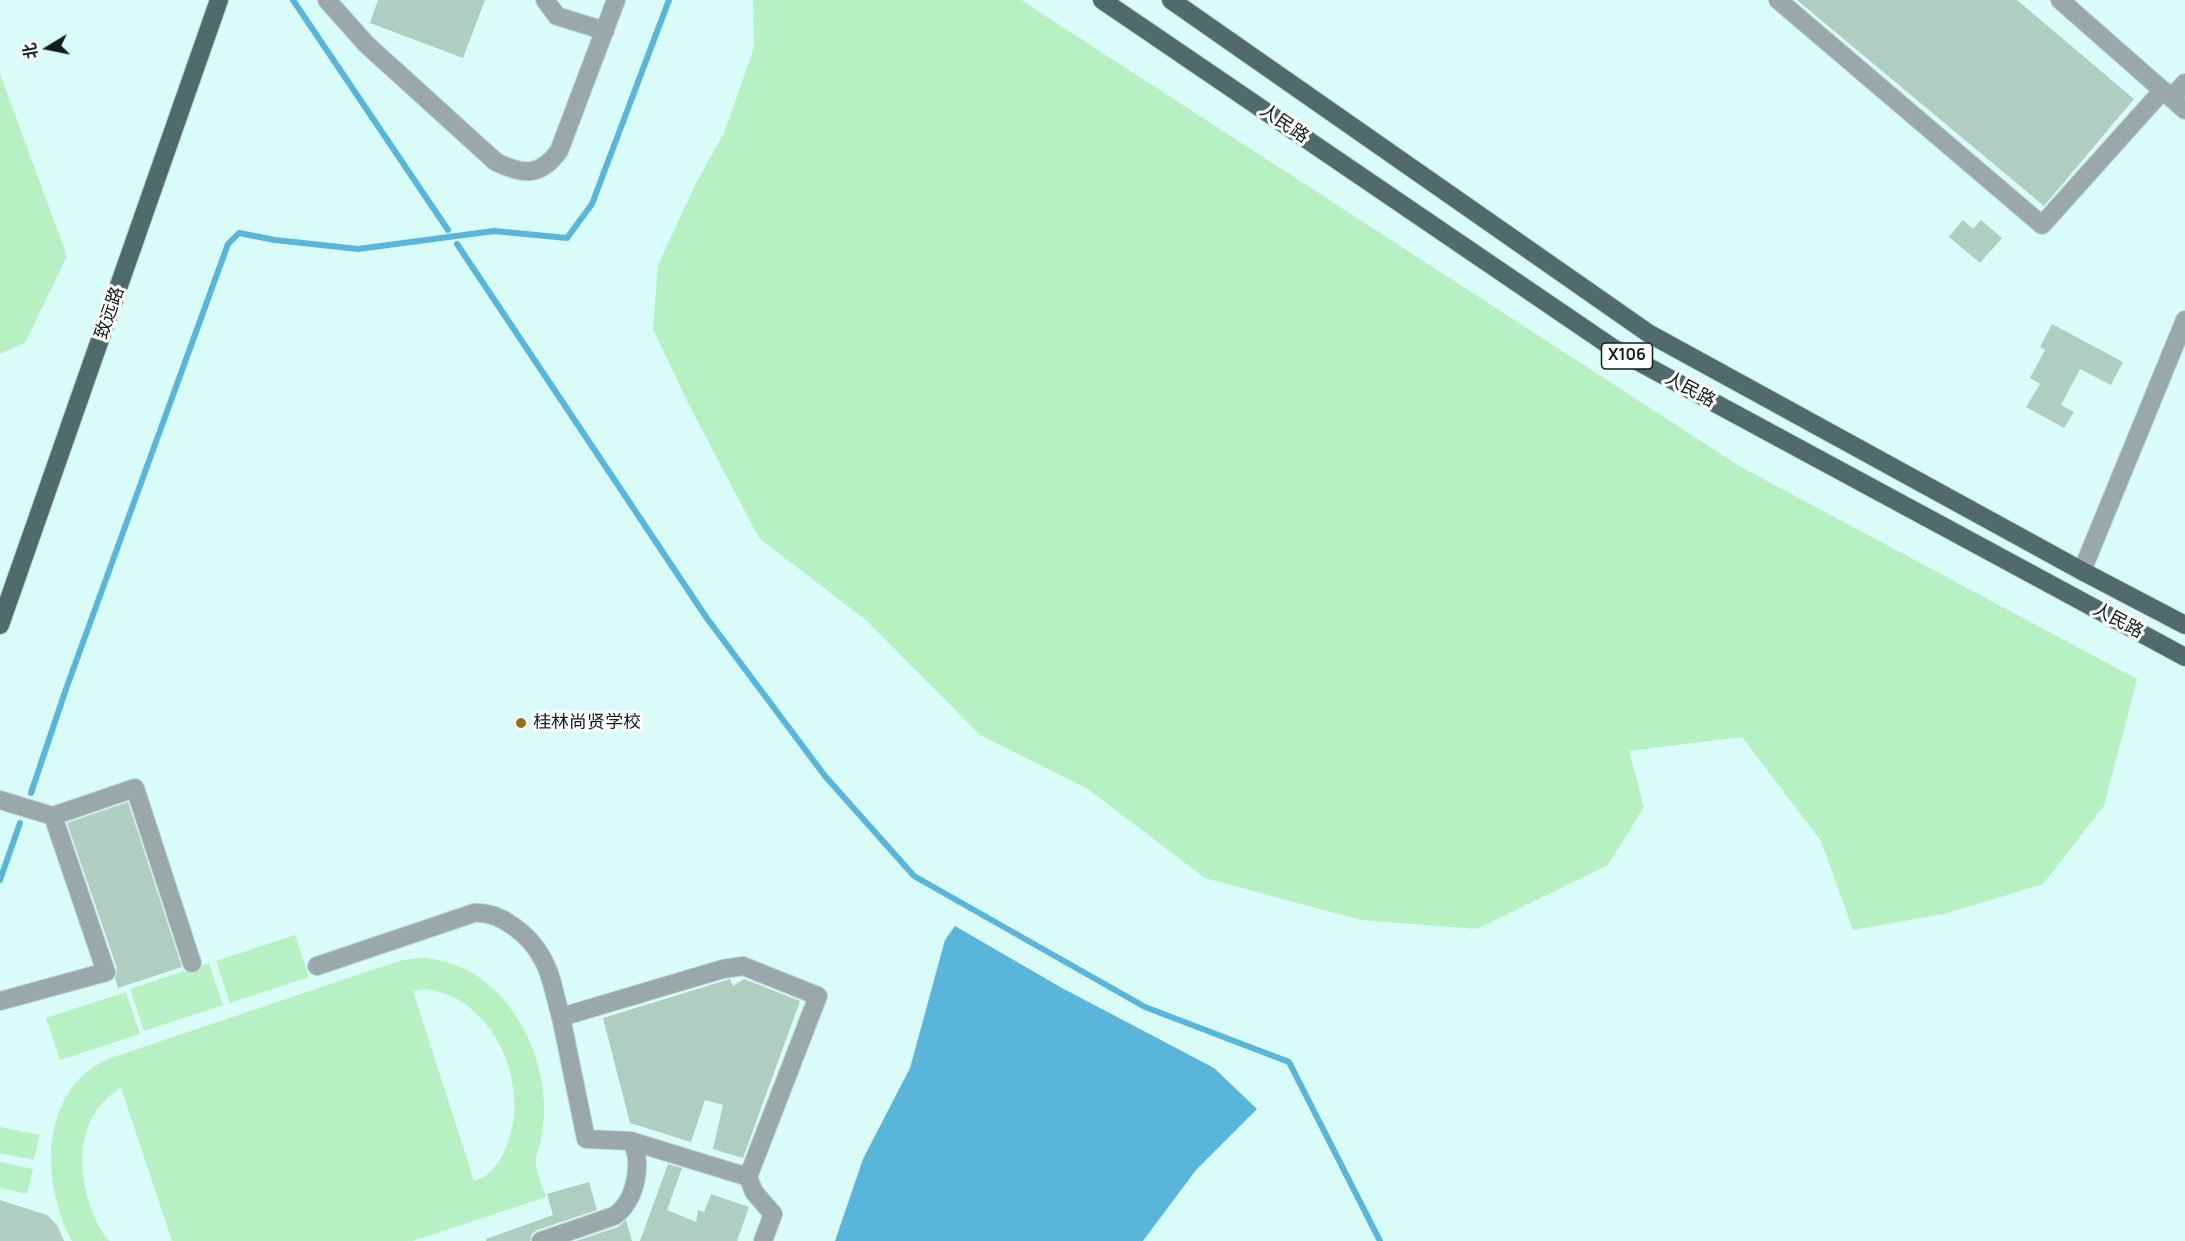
<!DOCTYPE html>
<meta charset="utf-8">
<style>
body{margin:0}
#map{position:relative;width:2185px;height:1241px;overflow:hidden;background:#d9fcf8;font-family:Manrope,"Noto Sans SC",sans-serif}
canvas{display:block}
.north{position:absolute;left:18px;top:18px;width:60px;height:60px;-webkit-text-stroke:4px #fff;paint-order:stroke;rotate:260deg;font-size:16px;font-weight:700;line-height:24px;text-align:center;color:#101d1c}
.north::after{content:'';display:block;margin:auto;width:21px;height:27px;background:#101d1c;clip-path:polygon(50% 0,100% 100%,50% 72%,0 100%)}
</style>
<div id="map">
<canvas width="2185" height="1241"></canvas>
<div class="north">北</div>
</div>
<script>
const ctx = document.querySelector('canvas').getContext('2d');
ctx.lineJoin = 'round';
function fillPath(path, color) { ctx.fillStyle = color; ctx.fill(path, 'evenodd'); }
function trace(path, color, width, dash) { ctx.strokeStyle = color; ctx.lineWidth = width; ctx.lineCap = dash ? 'butt' : 'round'; ctx.setLineDash(dash || []); ctx.stroke(path); }
function write(font, color, halo, rows, align = 'center') {
  ctx.font = font + ' Manrope,"Noto Sans SC",sans-serif'; ctx.lineWidth = 6; ctx.setLineDash([]); ctx.textBaseline = 'middle'; ctx.strokeStyle = halo; ctx.fillStyle = color; for (const [text, x, y, turn = 0] of rows) {
    ctx.save(); ctx.translate(x, y); ctx.rotate((+turn || 0) * Math.PI / 180); ctx.textAlign = isNaN(turn) ? turn : align; if (halo) ctx.strokeText(text, 0, 0); ctx.fillText(text, 0, 0); ctx.restore();
  }
}
const green = new Path2D(`
 M753,0H1021L1741,467L2137,679L2104,806L2043,884L1948,913L1853,930L1821,841L1742,737L1629,751L1644,807L1608,865L1477,929L1361,920L1205,878L1088,789L980,735L867,621L759,538L689,405L653,329L658,265L696,183L724,133L754,48Z
 M0,74L67,256L25,343L0,354Z
 M295,935L309,977L230,1003L216,961Z
 M421,958C495,961 541,1035 544,1103C544,1115 544,1127 541,1140C540,1146 535,1155 536,1162C536,1173 543,1187 546,1197L413,1241H172L121,1088C67,1118 76,1198 109,1241H72C40,1182 39,1087 111,1058L363,973L403,960ZM424,989C494,995 534,1089 505,1149C499,1164 490,1176 474,1181L413,991Z
 M209,963L223,1005L144,1031L130,989Z
 M126,992L140,1034L60,1060L46,1018Z
 M0,1127L40,1135L34,1160L0,1153Z
 M0,1162L33,1169L27,1194L0,1188Z`);
const water = new Path2D(`
 M955,926L1062,988L1214,1068L1257,1109L1196,1170L1143,1241H835L863,1159L910,1068L945,940Z`);
const stream = new Path2D(`
 M293,0L448,230
 M457,244L706,617L825,776L914,876L1145,1007L1289,1062L1380,1241
 M31,793L66,689L228,244L239,233L275,240L358,249L494,231L567,238L592,204L669,0
 M0,880L20,823`);
const building = new Path2D(`
 M378,0H485L463,58L370,23Z
 M1797,0H2017L2134,99L2044,206Z
 M1963,220L1973,229L1981,220L2002,238L1980,263L1949,237Z
 M2052,324L2123,362L2111,385L2080,369L2061,405L2074,412L2064,428L2026,407L2040,384L2030,378L2045,350L2040,347Z
 M128,802L182,967L118,988L115,978L117,968L67,823Z
 M730,979L733,986L744,979L800,1001L743,1158L713,1149L723,1105L705,1100L691,1142L630,1123L603,1018Z
 M668,1164L682,1168L667,1210L696,1222L698,1210L704,1212L711,1194L749,1207L737,1241H640Z
 M589,1182L597,1210L537,1230L532,1234L530,1241H486V1239L553,1215L547,1194Z
 M0,1200L47,1215L57,1225L64,1241H0Z
 M626,1220L632,1241H576L618,1227Z`);
const minor = new Path2D(`
 M327,0L366,44L496,162C523,175 540,177 559,151L616,0
 M545,0L557,16L605,31
 M1778,0L2042,225L2163,90
 M2060,0L2185,110
 M2171,98L2185,83
 M2082,571L2185,320
 M0,800L53,816L106,972L0,1001
 M53,816L135,788L192,963
 M317,966L474,913C500,911 530,935 542,958C552,974 555,998 561,1017
 M631,1141L748,1177
 M541,1241L614,1216C635,1203 644,1162 631,1141L586,1139L561,1017L723,969L743,966L818,996L748,1177L754,1192L773,1214L763,1241`);
const major = new Path2D(`
 M1102,0L1613,348L2185,657
 M1171,0L1648,333L2082,571L2185,625
 M0,625L219,0`);
const markers = [
 [521,723,6,"#8e751a"]
];
const shields = [
 [1627,356,51]
];
const shieldNames = [
 ["X106",1627,356]
];
const streetNames = [
 ["人民路",1284,124,34],
 ["致远路",110,313,-71],
 ["人民路",1690,390,28],
 ["人民路",2118,621,28]
];
const poiNames = [
 ["桂林尚贤学校",533,723]
];
fillPath(green, '#b7f0c2');
fillPath(water, '#59b5da');
trace(stream, '#59b5da', 6);
fillPath(building, '#afcdc1');
trace(minor, '#b9d8d5', 20);
trace(major, '#b9d8d5', 20);
trace(minor, '#9aa8aa', 18);
trace(major, '#506a6e', 18);
for (const [x, y, r, color] of markers) { const dot = new Path2D(); dot.arc(x, y, r, 0, 2 * Math.PI); ctx.fillStyle = color; ctx.fill(dot); trace(dot, '#fff', 2); }
for (const [x, y, w] of shields) { const box = new Path2D(); box.roundRect(x - w / 2, y - 13, w, 26, 4.5); ctx.fillStyle = '#fff'; ctx.fill(box); trace(box, '#101d1c', 1.5); }
write('bold 16px', '#101d1c', null, shieldNames);
write('18px', '#101d1c', '#fff', streetNames);
write('18px', '#101d1c', '#fff', poiNames, 'left');
</script>
